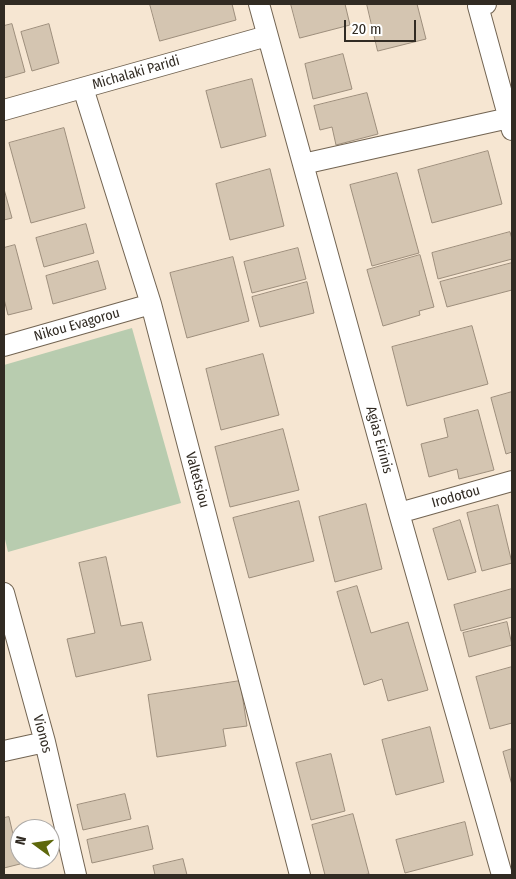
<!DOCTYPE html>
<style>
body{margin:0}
#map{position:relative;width:516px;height:879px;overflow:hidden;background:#f6e6d2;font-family:"Fira Sans Condensed",sans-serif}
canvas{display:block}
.frame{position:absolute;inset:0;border:5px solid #312b23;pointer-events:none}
.north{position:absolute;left:10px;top:819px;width:50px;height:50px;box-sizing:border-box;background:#fff;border:1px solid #adaaa7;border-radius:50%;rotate:284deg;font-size:14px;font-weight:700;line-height:20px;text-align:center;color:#312b23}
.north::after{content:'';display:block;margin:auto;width:18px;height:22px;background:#5e680c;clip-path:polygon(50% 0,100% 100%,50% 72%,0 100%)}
.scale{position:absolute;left:344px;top:20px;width:72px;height:22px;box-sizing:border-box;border:2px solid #312b23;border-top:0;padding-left:6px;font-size:15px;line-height:18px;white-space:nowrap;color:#312b23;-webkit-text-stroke:4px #fff;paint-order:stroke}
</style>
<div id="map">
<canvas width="516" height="879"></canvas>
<div class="frame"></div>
<div class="north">N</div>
<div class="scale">20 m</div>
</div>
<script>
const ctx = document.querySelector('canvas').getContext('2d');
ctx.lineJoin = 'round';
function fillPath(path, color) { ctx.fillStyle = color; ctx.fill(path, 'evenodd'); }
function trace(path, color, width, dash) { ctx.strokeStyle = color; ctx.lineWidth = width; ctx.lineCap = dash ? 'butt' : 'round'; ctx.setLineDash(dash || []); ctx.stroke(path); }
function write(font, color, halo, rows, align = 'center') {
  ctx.font = font + ' "Fira Sans Condensed",sans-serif'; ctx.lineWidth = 5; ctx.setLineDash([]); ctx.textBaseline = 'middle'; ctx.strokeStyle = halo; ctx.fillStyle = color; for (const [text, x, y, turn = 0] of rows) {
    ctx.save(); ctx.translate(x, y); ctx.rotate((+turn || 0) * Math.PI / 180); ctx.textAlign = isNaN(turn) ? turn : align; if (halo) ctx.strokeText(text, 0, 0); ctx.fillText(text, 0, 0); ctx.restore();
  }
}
const green = new Path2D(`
 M132,328L181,503L8,552L4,535V365Z`);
const building = new Path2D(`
 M150,4H232L236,20L160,41Z
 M291,4H345L350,25L300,38Z
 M367,4H417L426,39L378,51Z
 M12,24L25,72L4,78V26Z
 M49,24L59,63L32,71L21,32Z
 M343,54L352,89L313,99L305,64Z
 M252,79L266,136L221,148L206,91Z
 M367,93L378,134L336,145L332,127L320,130L314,106Z
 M64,128L85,208L31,223L9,143Z
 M488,151L502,204L432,223L418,170Z
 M270,169L284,226L230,240L216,184Z
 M397,173L419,253L372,266L350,185Z
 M4,189L12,218L4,220Z
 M86,224L94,253L44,267L36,238Z
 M510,232L512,239V259L438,279L432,253Z
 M15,245L32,309L8,315L4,299V248Z
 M298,248L306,279L252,293L244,262Z
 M420,255L434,307L419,311L420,315L383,326L367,270Z
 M233,257L249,321L187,338L170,273Z
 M98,261L106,289L53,304L46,276Z
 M512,263V290L447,307L440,282Z
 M307,282L314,313L260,327L252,297Z
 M472,326L488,384L407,406L392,347Z
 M263,354L279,415L221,430L206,369Z
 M512,392V452L506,454L491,398Z
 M478,410L494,470L459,479L457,469L429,477L421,444L448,437L444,419Z
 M283,429L299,490L230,507L215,447Z
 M299,501L314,561L249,578L233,518Z
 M366,504L382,569L335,582L319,517Z
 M498,505L512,563L482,571L467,513Z
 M460,520L476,572L448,580L433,529Z
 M106,557L121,626L142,622L151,660L76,677L67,639L95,633L79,563Z
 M357,586L371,633L408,622L428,690L388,701L382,679L364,685L337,592Z
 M512,589V617L461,631L454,605Z
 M507,622L512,645L469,657L463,633Z
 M512,667V723L490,729L476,677Z
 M240,681L247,726L223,729L226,746L157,757L148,695Z
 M430,727L444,782L396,795L382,740Z
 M512,749V785L503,752Z
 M331,754L345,811L311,820L296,763Z
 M125,794L131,819L83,830L77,805Z
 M353,814L369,874L362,875H325L312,825Z
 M9,817L20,864L4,868V818Z
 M465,822L473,855L405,873L396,840Z
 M148,826L153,849L92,863L87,840Z
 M183,859L187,875H155L153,866Z`);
const minor = new Path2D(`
 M259,4L399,513L502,875
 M486,4L478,6L512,130
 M83,88L151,304L300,875
 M4,110L267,36
 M303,164L509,118
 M4,346L151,304
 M399,513L512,481
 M4,593L45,742L76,875
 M4,751L45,742`);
const streetNames = [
 ["Michalaki Paridi",136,73,-16],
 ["Nikou Evagorou",77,325,-16],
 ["Agias Eirinis",379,440,75],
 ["Valtetsiou",197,480,75],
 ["Irodotou",456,497,-16],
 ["Vionos",42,734,75]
];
fillPath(green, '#b8ccaf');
fillPath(building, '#d4c5b1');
trace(building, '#9d8e7c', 1);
trace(minor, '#726452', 22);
trace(minor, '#fff', 20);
write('14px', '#312b23', '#fff', streetNames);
</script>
